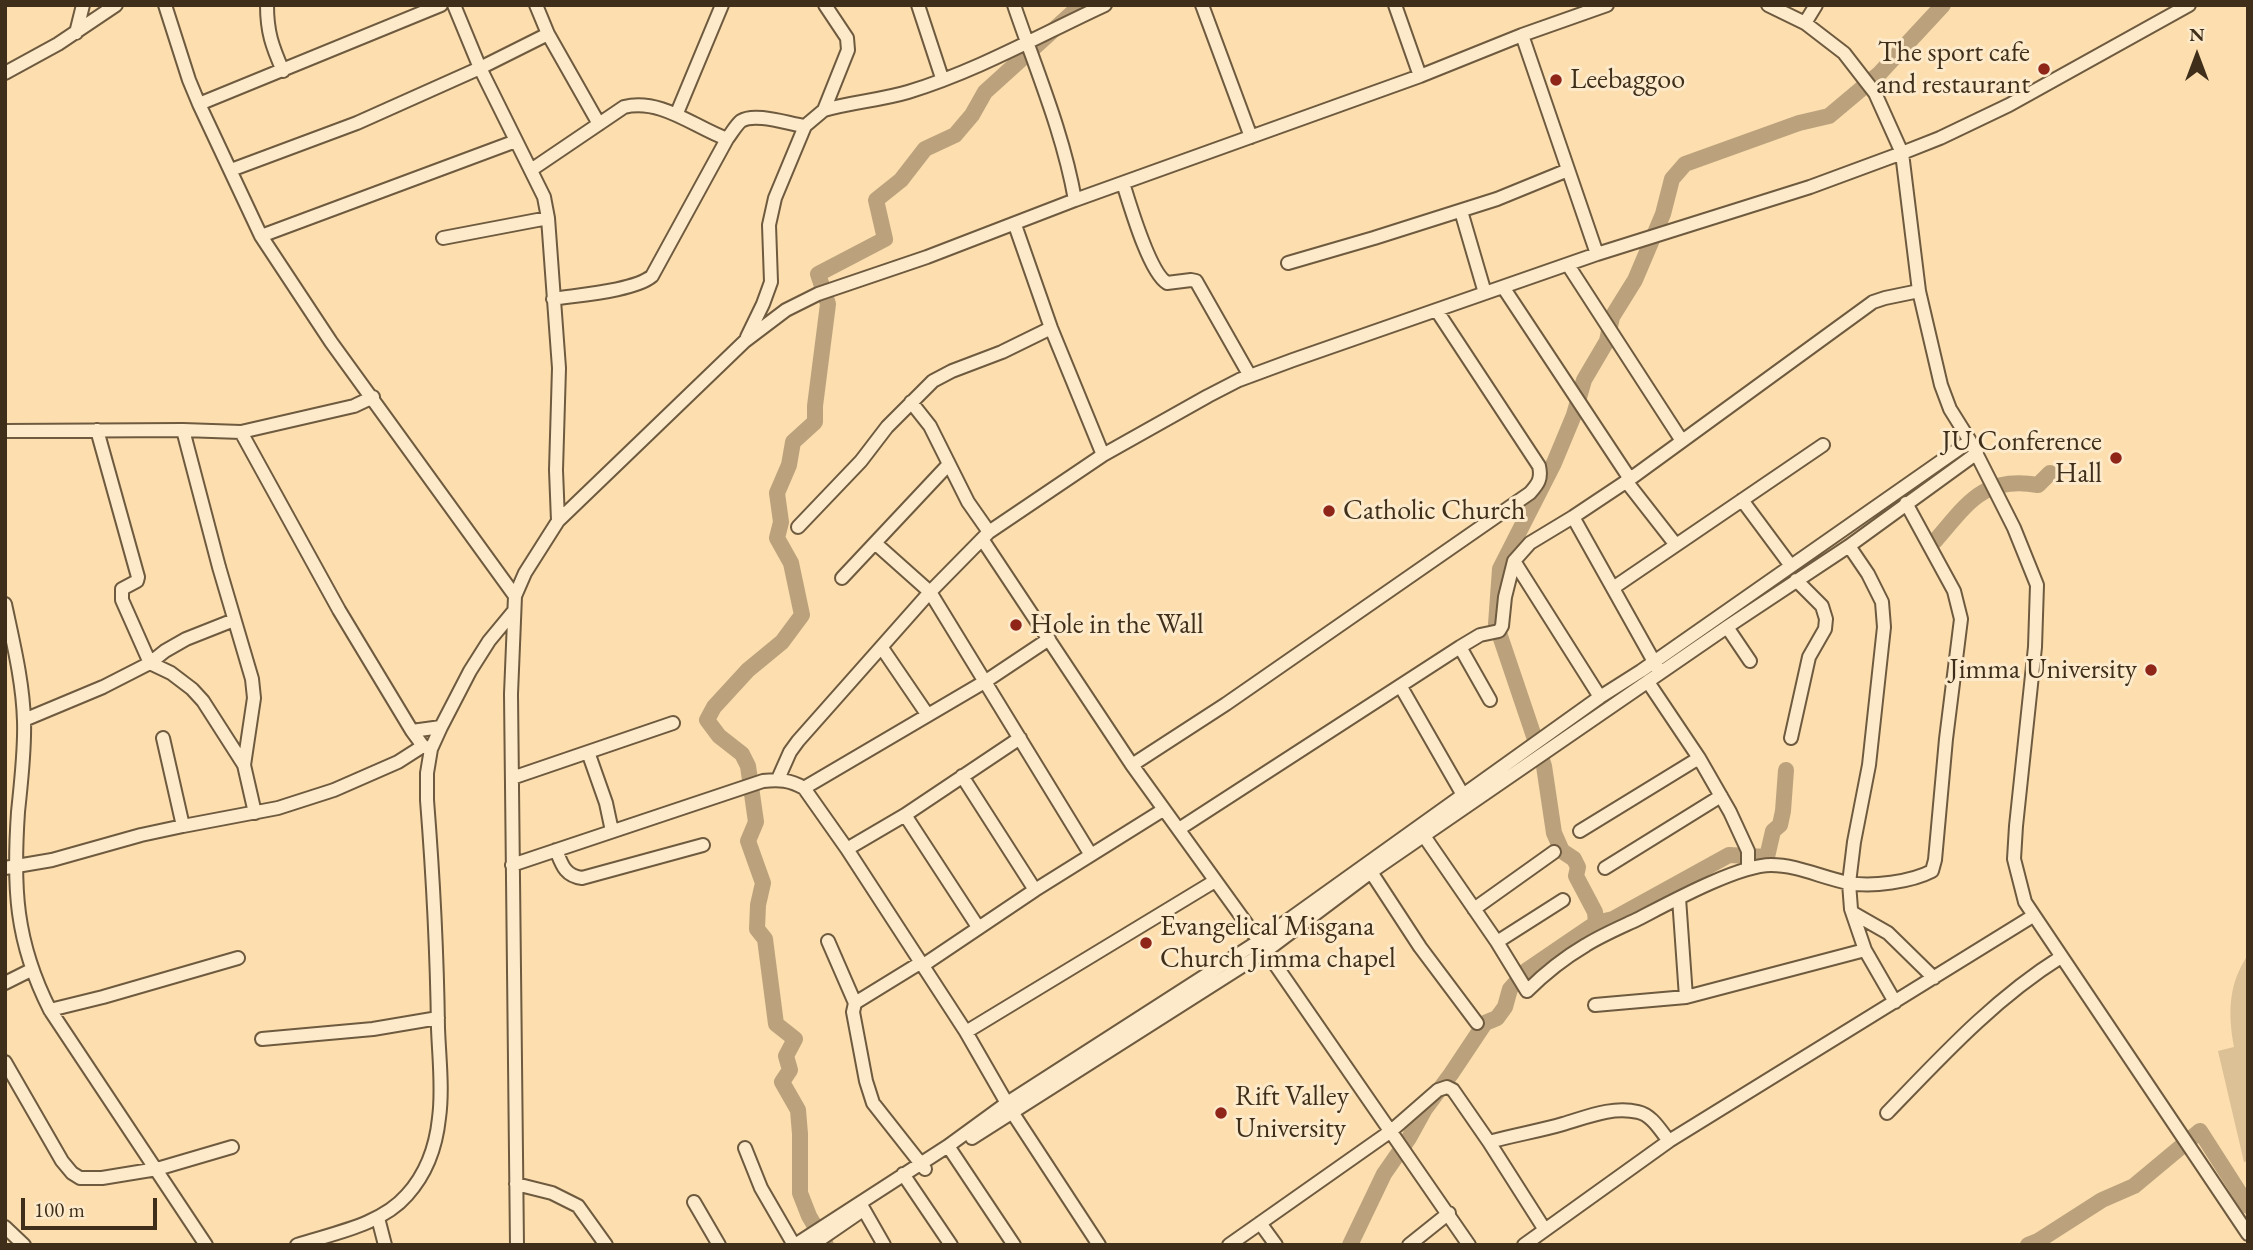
<!DOCTYPE html>
<style>
body{margin:0}
#map{position:relative;width:2253px;height:1250px;overflow:hidden;background:#fcdeaf;font-family:"EB Garamond",serif}
canvas{display:block}
.frame{position:absolute;inset:0;border:7px solid #3e2e1a;pointer-events:none}
.north{position:absolute;left:2162px;top:21px;width:70px;height:70px;-webkit-text-stroke:5px #fdeacb;paint-order:stroke;rotate:0deg;font-size:19px;font-weight:700;line-height:28px;text-align:center;color:#3e2e1a}
.north::after{content:'';display:block;margin:auto;width:24px;height:32px;background:#3e2e1a;clip-path:polygon(50% 0,100% 100%,50% 72%,0 100%)}
.scale{position:absolute;left:21px;top:1198px;width:136px;height:32px;box-sizing:border-box;border:4px solid #3e2e1a;border-top:0;padding-left:9px;font-size:21px;line-height:24px;white-space:nowrap;color:#3e2e1a;-webkit-text-stroke:5px #fdeacb;paint-order:stroke}
</style>
<div id="map">
<canvas width="2253" height="1250"></canvas>
<div class="frame"></div>
<div class="north">N</div>
<div class="scale">100 m</div>
</div>
<script>
const ctx = document.querySelector('canvas').getContext('2d');
ctx.lineJoin = 'round';
function fillPath(path, color) { ctx.fillStyle = color; ctx.fill(path, 'evenodd'); }
function trace(path, color, width, dash) { ctx.strokeStyle = color; ctx.lineWidth = width; ctx.lineCap = dash ? 'butt' : 'round'; ctx.setLineDash(dash || []); ctx.stroke(path); }
function write(font, color, halo, rows, align = 'center') {
  ctx.font = font + ' "EB Garamond",serif'; ctx.lineWidth = 6; ctx.setLineDash([]); ctx.textBaseline = 'middle'; ctx.strokeStyle = halo; ctx.fillStyle = color; for (const [text, x, y, turn = 0] of rows) {
    ctx.save(); ctx.translate(x, y); ctx.rotate((+turn || 0) * Math.PI / 180); ctx.textAlign = isNaN(turn) ? turn : align; if (halo) ctx.strokeText(text, 0, 0); ctx.fillText(text, 0, 0); ctx.restore();
  }
}
const green = new Path2D(`
 M2248,955V1161L2244,1162L2218,1051L2234,1047C2228,1014 2228,984 2248,955Z`);
const river = new Path2D(`
 M1935,541C1968,503 1983,476 2038,485L2050,473
 M1596,923L1613,919L1729,855L1767,857L1773,831L1780,825L1783,811L1786,770
 M826,1245L809,1216L800,1193V1134L798,1110L782,1082L790,1070L786,1056L795,1039L776,1024L765,939L757,929L758,905L763,883L748,841L756,822L748,766L742,754L719,736L707,720L714,707L748,670L782,642L802,615L791,563L777,538L781,522L777,493L789,465L793,442L815,422V406L828,304L818,274L885,239L876,200L901,180L925,149L955,135L972,115L985,92L1081,5
 M1350,1245L1384,1174L1409,1138L1425,1109L1451,1074L1485,1023L1497,1018L1505,1007L1510,989L1527,970L1596,923L1595,912L1576,876L1578,867L1574,859L1562,851L1554,833L1544,766L1496,624L1500,569L1554,463L1574,415L1584,380L1607,341L1612,317L1635,280L1663,214L1672,179L1685,164L1799,123L1829,116L1879,74L1943,5
 M2028,1245L2038,1241L2102,1200L2134,1186L2200,1131L2248,1206`);
const minor = new Path2D(`
 M165,5L189,80L199,104L261,236L331,342L515,596
 M267,5C267,32 272,46 283,71
 M454,5L480,68L544,197L548,218L559,368L556,470L558,521
 M536,5L548,34L599,124
 M918,5L942,78
 M1014,5C1036,70 1063,132 1075,200
 M1202,5L1251,137
 M1395,5L1420,76
 M1768,5L1805,23L1844,53L1875,93L1902,153L1919,291L1941,385L1950,409L1970,441L2014,528L2037,585L2035,647L2016,826L2014,859L2025,902L2248,1234
 M1805,23L1816,5
 M76,33L83,5
 M1522,35L1597,254
 M5,73L58,44L116,5
 M199,104L441,5
 M824,110L848,50L847,38L825,5
 M677,113L722,5
 M231,170L357,123L480,68L548,34
 M531,170L624,107C661,98 694,127 727,139C731,134 736,125 741,121C755,112 789,124 805,126
 M1123,183C1130,205 1149,272 1167,283L1191,280L1196,281L1250,376
 M1461,211L1485,293
 M1015,225L1051,328L1103,455
 M261,236L516,141
 M443,238L548,218
 M1288,263L1374,238L1497,199L1568,170
 M1568,265L1682,441
 M1503,287L1630,479
 M553,299C577,295 634,291 652,276L727,139
 M747,337L763,304L771,282L769,225L775,198L805,126L824,110C852,102 881,100 908,92C977,71 1040,35 1105,5
 M911,402L930,426L968,502L989,532
 M97,430L138,577L137,581L122,589V600L150,663L171,673L192,689L203,701L244,765
 M183,430L219,567L252,679L254,698L244,765L255,813
 M5,431L183,430L241,432L354,406L373,397
 M241,432L339,610L412,731L423,746L431,749
 M1626,481L1676,545
 M1742,500L1791,566
 M1573,517L1657,667
 M798,527L861,461L887,427L933,381L952,371L1002,352L1051,328
 M982,539L1132,765L1259,941L1469,1245
 M875,543L930,592L1091,855
 M1849,546L1868,574L1882,602L1884,627L1869,765L1854,842L1849,883L1851,909L1865,950L1895,1002
 M1514,561L1600,697
 M842,578L949,464
 M1613,588L1823,445
 M5,604C13,642 23,682 24,721C25,751 21,782 18,812C13,887 15,941 50,1010L206,1245
 M1727,627L1750,661
 M1460,647L1490,700
 M882,648L927,714
 M1648,682L1699,758L1730,812L1748,851V868
 M1401,687L1467,802
 M24,720L103,687L150,663L165,651L186,639L234,620
 M412,731L441,727
 M163,738L183,826
 M1791,738L1809,657L1825,629L1826,619L1822,606L1796,580
 M588,752L606,803L612,831
 M1132,765L1226,704L1530,493C1538,484 1542,479 1539,466L1437,311
 M962,776L1035,890
 M512,778L673,723
 M778,779L790,752L798,741L930,592L989,532L1103,455L1208,396L1239,380L1293,360L1597,254L1810,187L1902,153L1940,138L2009,105L2189,5
 M804,788L986,681L1049,639
 M905,815L978,927
 M1179,829L1460,647L1480,635L1499,631L1502,626L1505,597L1514,561L1530,543L1573,517L1630,479L1873,302L1885,298L1919,291
 M1580,831L1699,758
 M1424,836L1497,942L1527,991C1545,973 1564,958 1586,945C1602,935 1621,927 1638,919C1669,903 1738,865 1771,865C1798,865 1822,878 1849,883C1872,887 1911,882 1932,871L1935,860L1946,739L1961,619L1954,591L1906,503
 M847,849L905,815L1020,738
 M556,850C562,865 565,876 582,878L703,845
 M512,865L763,781C779,779 790,780 804,788L847,849L966,1032L1012,1112L1099,1245
 M5,868L52,860L141,835L183,826L278,808L334,790L398,762L423,746
 M1605,868L1721,796
 M1371,872L1420,947L1477,1023
 M1679,898L1686,997
 M1474,909L1554,852
 M1853,913L1888,933L1934,978
 M828,941L855,1003L853,1012L866,1081L873,1103L925,1169
 M1497,942L1563,900
 M922,966L1035,890L1163,810
 M5,983L31,970
 M855,1003L920,963
 M1595,1005L1686,997L1865,950
 M50,1010L103,997L238,958
 M966,1032L1215,881
 M262,1039L373,1029L438,1018
 M5,1062L62,1161L72,1173L80,1178H102L157,1169L232,1147
 M1887,1113C1942,1056 1994,999 2061,957
 M972,1138L1266,951L1371,872L1727,627L1849,546L1977,453
 M1489,1142C1514,1135 1539,1131 1563,1124C1587,1117 1612,1106 1638,1112C1652,1115 1660,1130 1669,1141
 M948,1146L1014,1245
 M745,1148L761,1188L794,1245
 M903,1174L951,1245
 M516,1184L552,1193L578,1206L606,1245
 M694,1202L719,1245
 M860,1203L884,1245
 M378,1218L385,1245
 M1260,1223L1276,1245
 M5,1227L24,1245
 M297,1245C334,1233 381,1225 407,1195C426,1174 436,1147 439,1118C443,1089 439,1057 438,1028C437,952 433,876 427,800V773L431,749L441,727L470,671L489,641L513,612
 M517,1245L511,694L515,596L525,573L558,521L745,341L786,310L818,294L927,257L1075,200L1420,76L1522,35L1607,5
 M795,1245L948,1146L1007,1103L1259,941L1600,697L1641,671L1970,441
 M812,1245L863,1210
 M1229,1245L1391,1131L1438,1090L1447,1087L1453,1090L1489,1142L1545,1230
 M1409,1245L1449,1213
 M1524,1245L1669,1141L2033,916`);
const markers = [
 [2044,69,7,"#8f2418"],
 [1556,80,7,"#8f2418"],
 [2116,458,7,"#8f2418"],
 [1329,511,7,"#8f2418"],
 [1016,625,7,"#8f2418"],
 [2151,670,7,"#8f2418"],
 [1146,943,7,"#8f2418"],
 [1221,1113,7,"#8f2418"]
];
const poiNames = [
 ["The sport cafe",2030,53,"right"],
 ["and restaurant",2030,85,"right"],
 ["Leebaggoo",1570,80],
 ["JU Conference",2102,442,"right"],
 ["Hall",2102,474,"right"],
 ["Catholic Church",1343,511],
 ["Hole in the Wall",1030,625],
 ["Jimma University",2137,670,"right"],
 ["Evangelical Misgana",1160,927],
 ["Church Jimma chapel",1160,959],
 ["Rift Valley",1235,1097],
 ["University",1235,1129]
];
fillPath(green, '#dcc096');
trace(river, '#bba27c', 16);
trace(minor, '#6e5a3f', 16);
trace(minor, '#fdeacb', 12);
for (const [x, y, r, color] of markers) { const dot = new Path2D(); dot.arc(x, y, r, 0, 2 * Math.PI); ctx.fillStyle = color; ctx.fill(dot); trace(dot, '#fdeacb', 2.5); }
write('28px', '#3e2e1a', '#fdeacb', poiNames, 'left');
</script>
